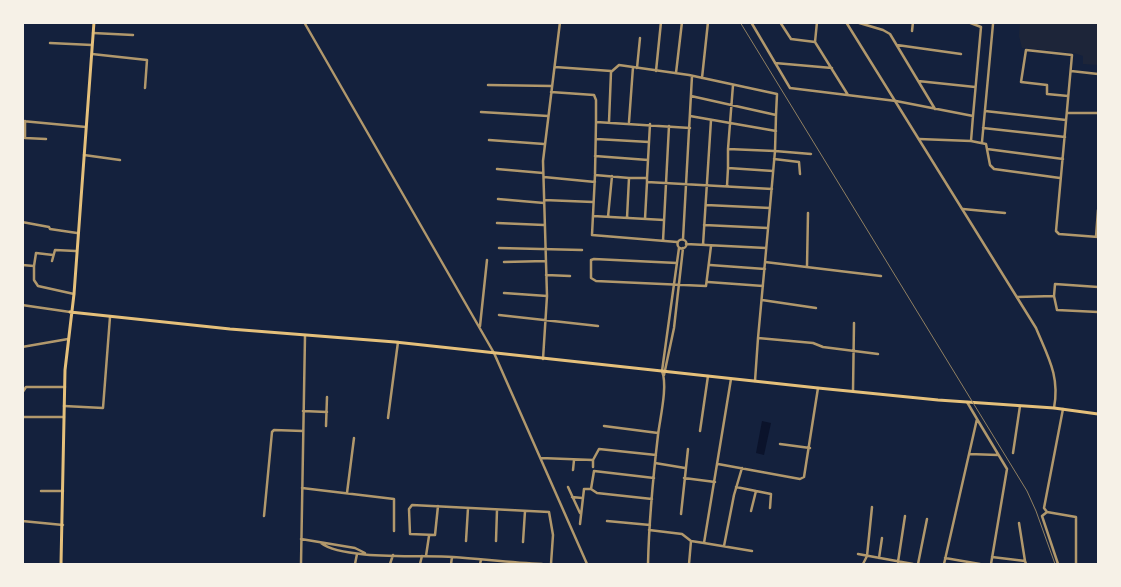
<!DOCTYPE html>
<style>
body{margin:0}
#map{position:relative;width:1121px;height:587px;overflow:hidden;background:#14213d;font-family:"DejaVu Sans",sans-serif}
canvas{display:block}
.frame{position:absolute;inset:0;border:24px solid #f6f1e7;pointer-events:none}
</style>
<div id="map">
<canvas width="1121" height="587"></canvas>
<div class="frame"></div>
</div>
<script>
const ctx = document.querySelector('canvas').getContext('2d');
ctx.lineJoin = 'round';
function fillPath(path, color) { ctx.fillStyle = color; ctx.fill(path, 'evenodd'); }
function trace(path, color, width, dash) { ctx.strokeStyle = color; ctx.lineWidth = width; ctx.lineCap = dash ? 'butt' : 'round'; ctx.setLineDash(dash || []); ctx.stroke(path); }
const green = new Path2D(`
 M1020,22L1098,23V65L1083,64V56L1074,53L1022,48L1019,36Z`);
const water = new Path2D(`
 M762,421L771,423L764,455L756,453Z`);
const minor = new Path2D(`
 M304,22L494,353L587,564
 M751,22L790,88L896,101L973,116L971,141L919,139
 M780,22L791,39L815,42
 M817,22L815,42L848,95
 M856,22L883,30L890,34L935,109
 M968,22L981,27L973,116
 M912,31L913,22
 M93,33L133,35
 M50,43L92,45
 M897,45L961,54
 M92,54L147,60L145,88
 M775,63L832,68
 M555,67L611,71
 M637,68L640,38
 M656,71L661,22
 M1071,71L1098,74
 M676,73L682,22
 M702,78L708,22
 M918,81L975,87
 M488,85L552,86
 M733,85L728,149L775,151L765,262L881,276
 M551,92L594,95L596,100V122
 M1068,96L1047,94V85L1021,82L1026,50L1072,55L1056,231L1059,234L1098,237
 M985,111L1066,120
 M481,112L548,116
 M1067,113H1098
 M776,115L775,151L811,154
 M690,116L776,131
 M22,121L86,127
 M25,121V138L46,139
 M609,122L611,72L619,65L689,75L777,94L776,115L691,96
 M629,122L633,67
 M983,128L1065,137
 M596,139L649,142L647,178
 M489,140L544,144
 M971,141L986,144L990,165L994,169L1060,178
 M649,142L650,124
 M982,142L993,24
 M728,149V168L773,171
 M987,149L1063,159
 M84,155L120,160
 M595,156L648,160
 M774,159L799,162L800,174
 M497,169L543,173
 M595,174L596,122L690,128
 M544,177L595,182
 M629,178L595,175L592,235L677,242
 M727,186L728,168
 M498,199L544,203
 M544,200L593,202
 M706,205L770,208
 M963,209L1005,213
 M593,216L664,220
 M608,217L612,176
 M627,218L629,178H647V182L772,189
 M645,219L647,182
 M22,222L49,227L50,229L77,233
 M497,223L544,225
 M704,225L768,228
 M1096,237L1098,210
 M683,239L692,76
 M677.5 244a4.5 4.5 0 1 1 9 0a4.5 4.5 0 1 1-9 0Z
 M663,241L669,126
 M686,244L766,248
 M703,245L711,120
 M499,248L582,250
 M52,261L55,250L76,251
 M504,262L546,261
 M765,262L758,338L813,343L823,347L878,354
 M677,263L594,259L591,260V278L596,281L706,286L711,246
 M22,265L34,266V280L38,286L74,294
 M710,265L765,269
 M34,266L36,253L53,255
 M807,266L808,213
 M546,275L570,276
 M708,282L763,286
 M504,293L547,296
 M1054,296L1055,284L1098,287
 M1017,297L1054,296L1057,310L1098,312
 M762,300L816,308
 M22,305L70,312
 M499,315L598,326
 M480,326L487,260
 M22,347L68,339
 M543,359L547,296L543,161L560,22
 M664,375L674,328L683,248
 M755,381L758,338
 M853,391L854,323
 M22,393L26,387H65
 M64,406L103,408L110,317
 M1063,409L1044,508L1047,512L1076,517V564
 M303,411L327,412
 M22,417H64
 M388,418L398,342
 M977,419L1007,469L991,564
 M326,426L327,397
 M604,426L658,433
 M700,431L708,376
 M780,444L810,448
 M1013,453L1020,406
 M969,454L998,455
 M541,458L593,460L599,449L656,455
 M655,463L685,468
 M718,464L800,479L804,477L818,388
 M593,467V460
 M573,470L574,460
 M684,478L715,482
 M568,487L580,513
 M736,487L771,494L770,508
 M302,488L394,499V531
 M41,491H63
 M347,493L354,438
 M572,497L582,498
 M652,499L597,493L591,489L594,471L654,478
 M438,506L435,535L410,534L409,509L412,505L549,512L553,535L551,564
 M751,511L756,491
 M1047,512L1042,516L1058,564
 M681,514L688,449
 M264,516L272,432L274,430L303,431
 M22,521L63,525
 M607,521L650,525
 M1019,523L1025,561
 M580,524L584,489H591
 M649,530L682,534L691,541L704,543L731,379
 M301,539L355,548L365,553
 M466,541L468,508
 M496,541L497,510
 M523,542L525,511
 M321,543C343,560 422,555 453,557C483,559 512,563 542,564
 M704,543L752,551
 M724,546L734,495L742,468
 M858,554L913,564
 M426,556L429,536
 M992,557L1025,561L1026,564
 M879,558L882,538
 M945,558L980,564
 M898,562L905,516
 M301,564L305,336
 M355,564L357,554
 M390,564L393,555
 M420,564L422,556
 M451,564L452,557
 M480,564L481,560
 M648,564C649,521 653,478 658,435C660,418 668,386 662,371L679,248
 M689,564L691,541
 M863,564L867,556L872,507
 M918,564L927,519
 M944,564L977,419L967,402`);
const tertiary = new Path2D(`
 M846,22L1036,328C1048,357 1060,376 1054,408`);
const secondary = new Path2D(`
 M70,312L230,329L395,342L818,388L938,400L1054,408L1098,414
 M61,564L65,370L74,294L94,22`);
const rail = new Path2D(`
 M740,22L1027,491L1036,511L1055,564`);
fillPath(green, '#1d2539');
fillPath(water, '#0b132b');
trace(minor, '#b1986c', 2.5);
trace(tertiary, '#b1986c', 2.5);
trace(secondary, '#e5c07b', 3);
trace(rail, '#918062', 1);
</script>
